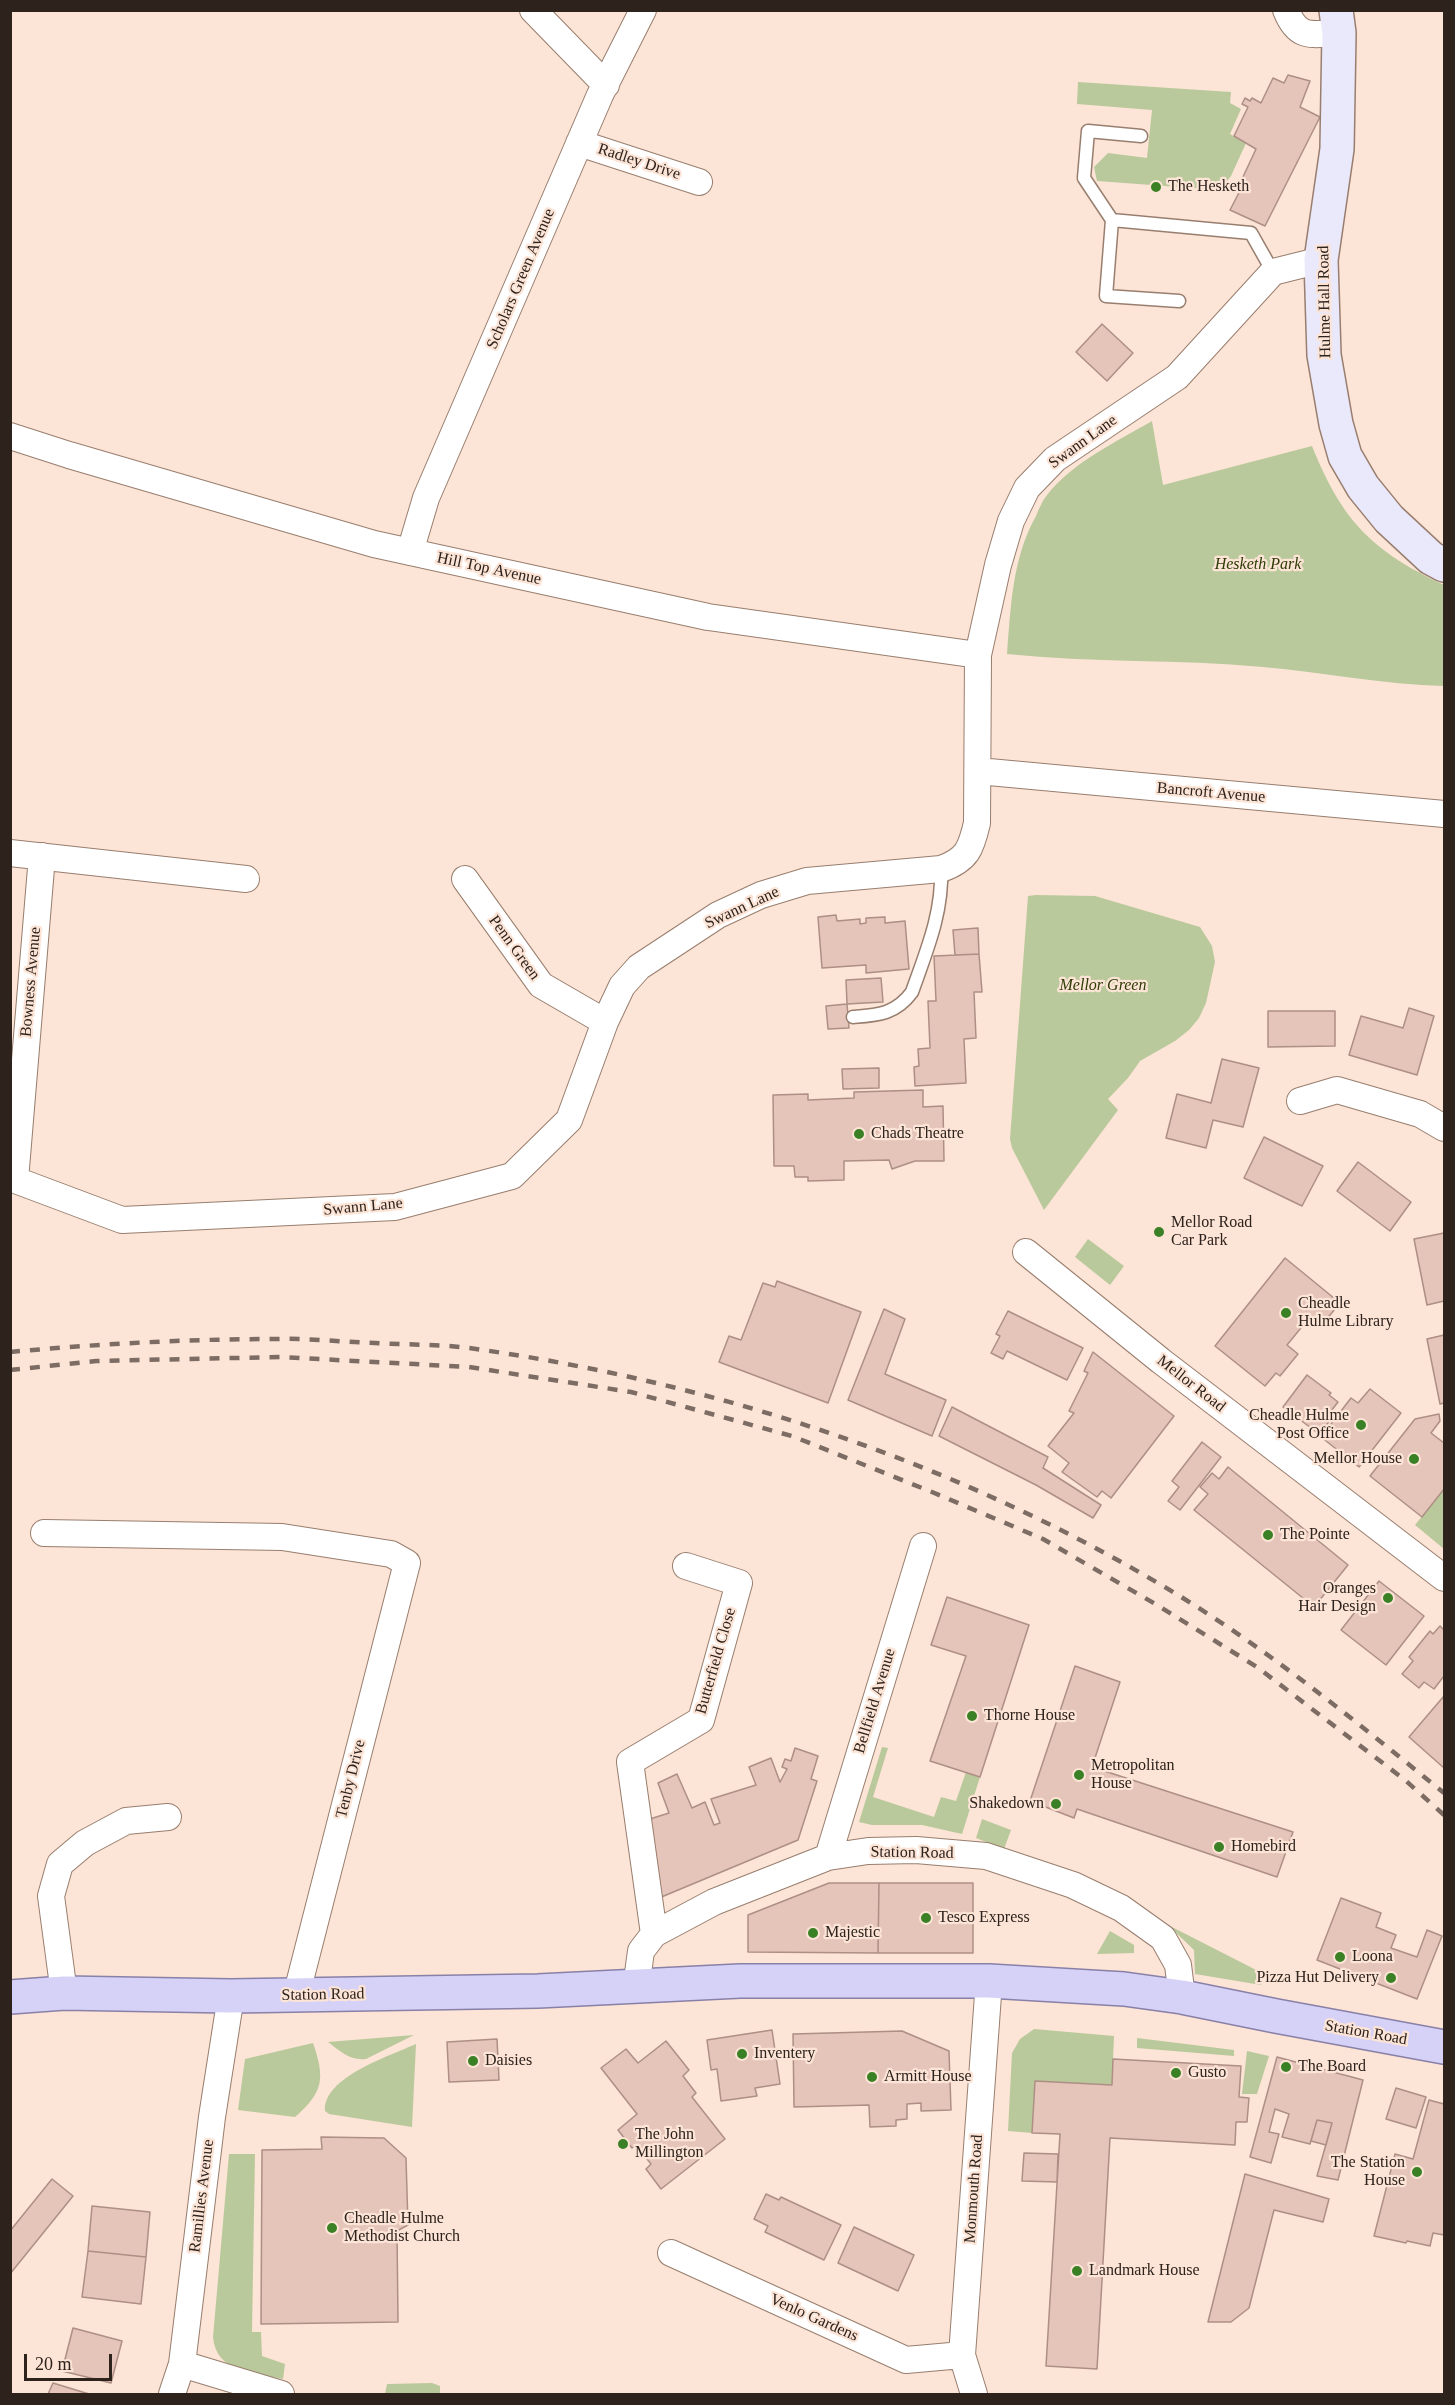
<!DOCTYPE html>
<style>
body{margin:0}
#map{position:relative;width:1455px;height:2405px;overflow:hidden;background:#fce4d6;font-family:Georgia,serif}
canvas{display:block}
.frame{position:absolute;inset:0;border:12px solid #2d221c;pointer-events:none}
.scale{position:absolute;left:24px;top:2354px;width:88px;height:27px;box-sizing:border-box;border:3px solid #2d221c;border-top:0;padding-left:8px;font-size:18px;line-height:21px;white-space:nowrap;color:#2d221c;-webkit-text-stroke:4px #fce4d6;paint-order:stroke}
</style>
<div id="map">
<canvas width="1455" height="2405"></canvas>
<div class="frame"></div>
<div class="scale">20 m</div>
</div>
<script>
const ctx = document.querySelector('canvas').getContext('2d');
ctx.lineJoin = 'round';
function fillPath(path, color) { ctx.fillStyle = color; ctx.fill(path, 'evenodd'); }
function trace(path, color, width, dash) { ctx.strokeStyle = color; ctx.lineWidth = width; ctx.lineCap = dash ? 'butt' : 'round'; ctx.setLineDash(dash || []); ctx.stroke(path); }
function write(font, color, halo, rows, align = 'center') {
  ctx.font = font + ' Georgia,serif'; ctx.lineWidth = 4.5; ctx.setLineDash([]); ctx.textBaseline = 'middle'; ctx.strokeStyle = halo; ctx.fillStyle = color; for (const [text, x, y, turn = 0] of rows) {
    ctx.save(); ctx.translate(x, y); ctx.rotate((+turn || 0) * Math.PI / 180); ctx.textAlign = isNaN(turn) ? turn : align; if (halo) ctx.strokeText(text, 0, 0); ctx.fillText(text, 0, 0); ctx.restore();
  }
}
const green = new Path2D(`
 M1078,82L1231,92L1230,103L1241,109L1230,134L1246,143L1231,176L1220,190L1097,181L1094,167L1108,153L1147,158L1152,110L1077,104Z
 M1152,421L1163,485L1312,446C1342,521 1372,551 1444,585V686C1384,685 1323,672 1263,667C1178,659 1092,663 1007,654C1011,606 1012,559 1036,516C1039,509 1042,501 1047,495C1073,462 1116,442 1152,421Z
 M1036,895L1095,896L1200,927L1212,946L1215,962L1206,1003L1199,1018L1189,1030L1175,1041L1140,1061L1128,1078L1108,1099L1118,1110L1044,1210L1012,1148L1010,1139L1028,896Z
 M1088,1239L1124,1266L1110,1285L1075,1257Z
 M1444,1489V1549L1415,1525Z
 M882,1747L888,1748L873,1797L934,1817L941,1797L956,1801L966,1772L980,1777L962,1834L922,1825H872L859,1822Z
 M982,1819L1011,1830L1004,1849L976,1838Z
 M1168,1925L1264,1974L1261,1985L1195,1974L1194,1950Z
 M1110,1931L1134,1945V1953L1097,1954Z
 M1034,2029L1114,2036L1112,2085L1035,2081L1032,2133L1008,2131L1012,2053L1020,2039Z
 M414,2035L366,2059C350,2061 340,2051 328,2042Z
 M1137,2038L1234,2050V2056L1137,2048Z
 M313,2043C325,2078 324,2092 295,2117L238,2110L245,2059Z
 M416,2044L412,2127L329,2114L325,2111C323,2077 390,2056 416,2044Z
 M1247,2051L1269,2056L1257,2094H1242Z
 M229,2154H255L252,2332H261L262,2356L285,2364L283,2379C255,2373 216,2373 213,2337Z
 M432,2383L440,2386V2394H385L387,2384Z`);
const building = new Path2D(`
 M1288,75L1310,81L1300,107L1320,117L1265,226L1230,210L1245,181L1242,179L1256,149L1234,136L1248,107L1242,104L1245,98L1250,101L1252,98L1261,103L1273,78L1284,83Z
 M1102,324L1133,353L1107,381L1076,352Z
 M836,915L837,921L860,919V924L866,923V918L885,917V923L905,921L909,969L866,973V965L822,968L818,917Z
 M978,928L979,954L955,955L953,930Z
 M979,954L982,992H974L976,1038L964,1039L966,1083L915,1086L914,1067L919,1066L918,1049L930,1048L928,1001H936L934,956Z
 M881,978L883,1002L847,1004L846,980Z
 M847,1004L849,1028L828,1029L826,1006Z
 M1409,1008L1434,1016L1417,1075L1349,1055L1361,1016L1403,1028Z
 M1268,1011H1335V1046L1268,1047Z
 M1222,1059L1259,1068L1243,1127L1213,1120L1206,1148L1166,1138L1177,1094L1211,1103Z
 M879,1068V1088L843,1089L842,1069Z
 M923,1090V1107L943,1106L944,1161H915L892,1169L889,1160L844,1161V1180L808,1181V1177H795L794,1166H774L773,1095L808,1094V1100L854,1098V1092Z
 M1264,1137L1323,1166L1302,1206L1244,1178Z
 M1358,1162L1411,1202L1390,1231L1337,1191Z
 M1444,1233V1301L1427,1305L1414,1239Z
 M1285,1258L1340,1303L1321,1326H1309L1305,1323L1287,1345L1298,1354L1280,1376L1276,1373L1265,1386L1215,1346Z
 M777,1281L861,1312L828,1403L719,1362L729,1336L741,1340L763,1283L775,1287Z
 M884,1309L905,1319L885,1374L946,1400L932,1436L848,1400Z
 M1008,1311L1083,1348L1067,1380L1007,1351L1003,1359L991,1353L1000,1336L996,1334Z
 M1444,1335V1403L1440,1404L1427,1339Z
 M1093,1352L1174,1416L1111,1498L1102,1491L1097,1497L1062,1472L1069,1463L1048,1446L1074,1413L1069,1411L1088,1373L1084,1371Z
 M1307,1375L1331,1393L1329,1395L1338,1402L1328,1415L1332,1418L1319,1434L1283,1407Z
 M1370,1389L1401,1413L1359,1467L1321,1437L1351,1398L1358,1403Z
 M952,1407L1048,1457L1043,1468L1101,1505L1093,1518L1036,1485L939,1436Z
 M1439,1414L1440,1421L1431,1433L1444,1443V1489L1422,1517L1370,1476L1415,1419Z
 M1202,1442L1221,1457L1180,1510L1168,1501L1179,1487L1172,1481Z
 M1228,1467L1348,1565L1314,1607L1194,1510L1208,1494L1200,1487L1212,1473L1219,1479Z
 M1379,1581L1424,1616L1386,1665L1341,1630Z
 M947,1597L1029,1625L980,1777L930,1761L966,1656L931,1645Z
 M1440,1626L1444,1630V1676L1434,1689L1424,1682L1419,1688L1402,1674L1413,1661L1409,1657L1430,1631L1433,1634Z
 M1075,1666L1120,1682L1092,1767L1293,1832L1277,1877L1077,1809L1074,1818L1030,1801Z
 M1444,1696V1768L1409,1737Z
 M795,1748L818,1756L811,1779L817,1781L798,1840L659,1898L650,1819L669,1813L658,1783L677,1774L692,1808L705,1802L714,1825L720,1823L711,1799L756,1785L749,1767L771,1758L780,1782L787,1769L782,1767L785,1759L791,1761Z
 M829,1883H879L878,1953L748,1952V1915Z
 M879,1883H973V1953H878Z
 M1341,1898L1381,1913L1376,1927L1396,1935L1391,1948L1417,1957L1427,1930L1442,1936L1417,1999L1317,1960Z
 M772,2030L780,2084L755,2088L757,2096L721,2101L717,2069L711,2070L707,2040Z
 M902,2031L949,2051L951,2110L921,2111V2103L907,2104V2119L896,2120V2126L870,2127L869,2105L794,2107L793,2034Z
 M497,2039L499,2080L449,2082L447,2042Z
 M666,2041L689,2070L683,2076L696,2093L692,2097L725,2139L661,2189L646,2169L651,2164L636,2145L632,2148L618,2130L637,2114L601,2068L626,2049L638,2063Z
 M1277,2057L1363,2080L1338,2180L1317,2176L1332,2123L1317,2120L1310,2144L1282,2137L1289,2114L1275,2109L1269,2132L1279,2134L1271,2163L1250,2157Z
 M1113,2059L1241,2066L1239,2097L1249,2098L1247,2122H1236L1235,2145L1110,2138L1097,2369L1046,2366L1060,2134L1032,2133L1035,2081L1112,2085Z
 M1396,2088L1426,2097L1416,2128L1386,2119Z
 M1429,2100L1444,2104V2235L1433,2233L1430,2246L1407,2241L1406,2243L1374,2236L1395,2154L1413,2159Z
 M1317,2120L1332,2123L1326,2145L1311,2141Z
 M321,2137L384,2138L406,2158L408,2225L397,2231L398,2322L261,2324L262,2150L322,2149Z
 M1024,2153L1058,2154L1057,2182L1022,2181Z
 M1245,2174L1329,2199L1323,2222L1274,2210L1249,2308L1231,2322H1208Z
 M52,2179L73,2196L10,2274V2231Z
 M766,2194L779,2200L781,2197L841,2225L824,2260L765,2232L768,2226L754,2219Z
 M92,2206L150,2212L146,2257L88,2251Z
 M854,2227L914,2255L898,2291L838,2263Z
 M88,2251L146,2257L141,2304L82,2297Z
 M73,2328L122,2341L111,2383L62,2371Z
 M53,2383L89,2394H48Z`);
const lane = new Path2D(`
 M1112,220L1084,178L1088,131L1141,136
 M1179,301L1106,296L1112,220L1251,233L1273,272
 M853,1017C878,1015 896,1014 912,992C926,952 943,913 941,869`);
const street = new Path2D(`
 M533,10L606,85
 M1286,10C1298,40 1311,34 1339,33
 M579,143L699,182
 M10,436L69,455L374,544L708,617L978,655
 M410,552L426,498L600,95L643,10
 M978,771L1444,814
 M10,853L246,879
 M465,879L541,985L605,1022
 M1300,1101L1337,1090L1420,1114L1444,1128
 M10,1178L122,1220L395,1207L512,1176L569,1120L605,1022L622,986L639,967L718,915L761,895L807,881L941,869C967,860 971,849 977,823L978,655L998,565L1011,521L1027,488L1055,459L1177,377L1273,272L1321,260
 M15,1180L42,856
 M1026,1252L1161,1361L1444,1578
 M44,1533L282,1537L391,1554L407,1563L296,1996
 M828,1857L923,1546
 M654,1934L630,1762L701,1720L739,1583L686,1566
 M636,1988L641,1951L654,1934L714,1902L828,1857L868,1851L916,1850L986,1856L1073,1885L1121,1908L1163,1938L1178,1965L1182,1997
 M64,1993L51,1896L60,1864L85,1843L126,1821L168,1817
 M671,2253L906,2360L962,2355
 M182,2364L281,2394
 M172,2394L182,2364L212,2117L231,1996
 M974,2394L962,2355L989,1981`);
const secondary = new Path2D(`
 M1336,10L1339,33L1337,149L1321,260L1324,355L1336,424L1345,456L1363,487L1389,519L1431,558L1444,565`);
const primary = new Path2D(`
 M10,1997L64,1993L231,1996L538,1991L740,1981H989L1124,1989L1182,1997L1276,2016L1444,2047`);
const rail = new Path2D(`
 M10,1352C98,1344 186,1339 275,1339C308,1338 342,1342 375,1343C409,1345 443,1344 476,1349C717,1383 954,1462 1163,1586C1263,1645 1354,1720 1444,1793
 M10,1370L96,1361L280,1357L469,1367L631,1392L792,1436L932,1492L1043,1539L1157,1605L1257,1667L1405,1780L1444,1815`);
const markers = [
 [1156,187,6,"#3a8025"],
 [859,1134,6,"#3a8025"],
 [1159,1232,6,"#3a8025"],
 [1286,1313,6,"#3a8025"],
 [1361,1425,6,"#3a8025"],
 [1414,1459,6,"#3a8025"],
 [1268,1535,6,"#3a8025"],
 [1388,1598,6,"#3a8025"],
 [972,1716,6,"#3a8025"],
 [1079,1775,6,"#3a8025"],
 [1056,1804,6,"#3a8025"],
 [1219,1847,6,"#3a8025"],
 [926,1918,6,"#3a8025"],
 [813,1933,6,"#3a8025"],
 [1340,1957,6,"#3a8025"],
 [1391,1978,6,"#3a8025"],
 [742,2054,6,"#3a8025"],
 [473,2061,6,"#3a8025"],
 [1286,2067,6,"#3a8025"],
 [1176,2073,6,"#3a8025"],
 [872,2077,6,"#3a8025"],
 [623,2144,6,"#3a8025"],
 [1417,2172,6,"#3a8025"],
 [332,2228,6,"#3a8025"],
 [1077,2271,6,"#3a8025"]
];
const streetNames = [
 ["Radley Drive",639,162,18],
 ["Scholars Green Avenue",521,279,-67],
 ["Hulme Hall Road",1325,302,-91],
 ["Swann Lane",1083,442,-36],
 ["Hill Top Avenue",489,569,12],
 ["Bancroft Avenue",1211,793,5],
 ["Swann Lane",742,908,-25],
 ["Penn Green",514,948,54],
 ["Bowness Avenue",31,982,-85],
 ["Swann Lane",363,1207,-5],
 ["Mellor Road",1191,1384,38],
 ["Butterfield Close",716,1661,-74],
 ["Bellfield Avenue",875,1701,-73],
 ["Tenby Drive",351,1779,-76],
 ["Station Road",912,1853,1],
 ["Station Road",323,1995,-1],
 ["Station Road",1366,2033,10],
 ["Monmouth Road",974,2189,-86],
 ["Ramillies Avenue",202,2196,-83],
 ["Venlo Gardens",814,2318,24]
];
const poiNames = [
 ["The Hesketh",1168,187],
 ["Chads Theatre",871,1134],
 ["Mellor Road",1171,1223],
 ["Car Park",1171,1241],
 ["Cheadle",1298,1304],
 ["Hulme Library",1298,1322],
 ["Cheadle Hulme",1349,1416,"right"],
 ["Post Office",1349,1434,"right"],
 ["Mellor House",1402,1459,"right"],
 ["The Pointe",1280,1535],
 ["Oranges",1376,1589,"right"],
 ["Hair Design",1376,1607,"right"],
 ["Thorne House",984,1716],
 ["Metropolitan",1091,1766],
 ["House",1091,1784],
 ["Shakedown",1044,1804,"right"],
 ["Homebird",1231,1847],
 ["Tesco Express",938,1918],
 ["Majestic",825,1933],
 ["Loona",1352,1957],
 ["Pizza Hut Delivery",1379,1978,"right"],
 ["Inventery",754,2054],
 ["Daisies",485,2061],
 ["The Board",1298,2067],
 ["Gusto",1188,2073],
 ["Armitt House",884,2077],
 ["The John",635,2135],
 ["Millington",635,2153],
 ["The Station",1405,2163,"right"],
 ["House",1405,2181,"right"],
 ["Cheadle Hulme",344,2219],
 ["Methodist Church",344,2237],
 ["Landmark House",1089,2271]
];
const parkNames = [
 ["Hesketh Park",1258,565],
 ["Mellor Green",1103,986]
];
fillPath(green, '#b9c99b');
fillPath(building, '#e5c4b9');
trace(building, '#ae8f85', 1.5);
trace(lane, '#987e6e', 15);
trace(street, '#987e6e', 28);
trace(secondary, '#987e6e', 36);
trace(primary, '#8980a7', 36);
trace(lane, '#fff', 12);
trace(street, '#fff', 26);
trace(secondary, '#eae8fb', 33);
trace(primary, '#d6d1f7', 33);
trace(rail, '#7c6c63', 4.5, [10, 10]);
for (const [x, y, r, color] of markers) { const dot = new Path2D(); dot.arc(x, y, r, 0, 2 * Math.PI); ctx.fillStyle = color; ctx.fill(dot); trace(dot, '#fce4d6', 2); }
write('16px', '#2d221c', '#fce4d6', streetNames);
write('16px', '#2d221c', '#fce4d6', poiNames, 'left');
write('italic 16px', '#2e3c05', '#fce4d6', parkNames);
</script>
